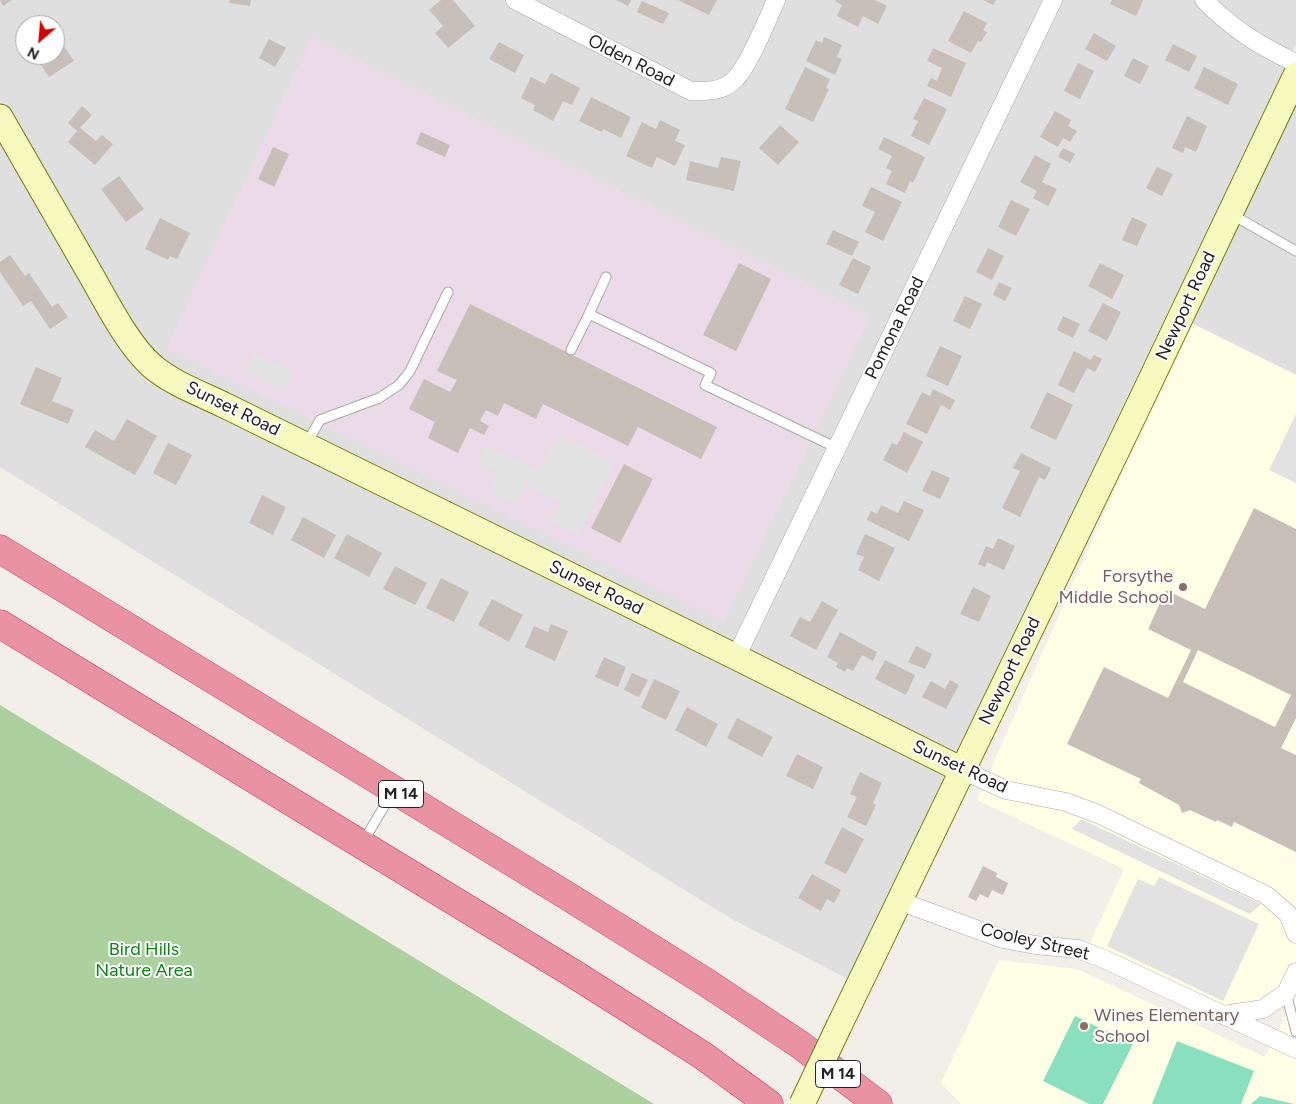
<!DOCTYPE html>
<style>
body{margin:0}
#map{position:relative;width:1296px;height:1104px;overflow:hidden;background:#f2efe9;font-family:Figtree,sans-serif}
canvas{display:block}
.north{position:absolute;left:15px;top:15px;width:50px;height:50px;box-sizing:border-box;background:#fff;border:1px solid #a7a7a7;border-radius:50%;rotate:207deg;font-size:14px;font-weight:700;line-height:20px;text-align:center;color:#222}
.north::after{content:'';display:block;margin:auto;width:18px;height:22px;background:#d40000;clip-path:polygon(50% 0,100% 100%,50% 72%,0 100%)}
</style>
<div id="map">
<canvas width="1296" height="1104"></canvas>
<div class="north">N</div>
</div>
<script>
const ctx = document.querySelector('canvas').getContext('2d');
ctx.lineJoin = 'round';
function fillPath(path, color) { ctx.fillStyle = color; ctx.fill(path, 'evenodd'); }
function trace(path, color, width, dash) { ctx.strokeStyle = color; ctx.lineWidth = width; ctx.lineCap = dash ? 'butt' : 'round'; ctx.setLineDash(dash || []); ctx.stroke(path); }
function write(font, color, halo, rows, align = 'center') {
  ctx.font = font + ' Figtree,sans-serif'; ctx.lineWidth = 4; ctx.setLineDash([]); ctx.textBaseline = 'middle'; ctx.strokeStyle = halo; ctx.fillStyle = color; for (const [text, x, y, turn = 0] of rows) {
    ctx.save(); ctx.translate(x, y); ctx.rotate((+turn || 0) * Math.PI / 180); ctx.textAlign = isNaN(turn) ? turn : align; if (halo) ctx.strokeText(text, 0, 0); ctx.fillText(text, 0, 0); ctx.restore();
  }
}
const residential = new Path2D(`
 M0,0H1296V45L848,979L730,918L0,467ZM25,25H55V55H25Z
 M1296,98V375L1189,322Z`);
const industrial = new Path2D(`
 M312,37L871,315L724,622L166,349Z`);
const education = new Path2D(`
 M1189,322L1296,375V976L1265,994L1254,1004L1240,1006L1221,1005L1090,943L1124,869L977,800Z
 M999,960L1077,969L1265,1057L1296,995V1104H961L941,1083Z`);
const forest = new Path2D(`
 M0,705L654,1104H0Z`);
const pitch = new Path2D(`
 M1075,1016L1133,1044L1103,1104H1089L1043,1081Z
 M1177,1041L1254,1071L1241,1104H1152Z
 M1260,1096L1294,1104H1251Z`);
const parking = new Path2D(`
 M254,353L292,372L284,390L245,371Z
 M1296,414V483L1269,470Z
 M557,435L614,462L578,536L551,522L560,502L525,485L515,505L488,492L498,472L477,462L485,445L539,471Z
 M1081,819L1261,904L1250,914L1072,829Z
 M1159,877L1259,924L1223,1001L1107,946L1138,879L1154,886Z`);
const building = new Path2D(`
 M0,0H12L3,6Z
 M230,0H251L250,6L229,3Z
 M441,0H453L475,26L448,48L435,33L443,26L429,10Z
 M616,0H631L628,6Z
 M678,0H717L709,15Z
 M836,0H875L887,6L878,24L863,16L858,27L837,16L842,5L835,1Z
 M983,0H996L993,5Z
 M1112,0H1143L1136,16L1110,4Z
 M642,1L669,13L663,24L637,12Z
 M964,11L987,23L983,30L987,32L981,42L978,41L971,53L948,41Z
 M55,33L74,61L49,77L34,55H55Z
 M1094,33L1116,46L1107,61L1085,49Z
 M824,37L842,45L837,57L842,59L835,75L806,61L816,40L822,43Z
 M269,39L286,48L275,67L259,58Z
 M499,42L524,55L515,73L489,59Z
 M1173,44L1197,56L1189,72L1165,60Z
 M933,48L966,63L951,97L927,86L931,78L937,81L942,68L927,61Z
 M1133,58L1149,66L1140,84L1124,76Z
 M1078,63L1094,71L1080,99L1064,91Z
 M805,67L830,79L826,88L829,89L813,122L785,109Z
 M1204,67L1238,84L1228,105L1194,88Z
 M551,73L580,88L572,105L563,101L553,121L533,110L535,105L521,98L531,77L545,84Z
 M591,97L631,117L621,138L603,129L602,132L579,121Z
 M924,98L947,109L929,145L911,136L918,121L913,119Z
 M82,106L92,115L80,128L96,141L102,135L113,144L95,165L68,142L77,131L68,123Z
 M1055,111L1071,120L1068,126L1077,131L1070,142L1063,138L1058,147L1040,137Z
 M1187,116L1207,126L1196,152L1185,147L1183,153L1172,148Z
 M660,120L680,130L675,141L685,145L675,166L657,157L652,168L626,156L642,122L656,129Z
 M780,125L799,142L778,165L759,148Z
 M421,132L450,145L445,157L416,144Z
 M884,137L925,157L913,183L910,181L905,193L886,184L892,171L886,168L892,156L878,149Z
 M273,147L289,154L274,187L258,179Z
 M1063,148L1075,154L1070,163L1058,157Z
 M1035,155L1051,164L1042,182L1057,189L1048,206L1033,198L1037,191L1020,182Z
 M721,157L741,161L734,191L686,180L690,161L718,168Z
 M1157,167L1173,174L1162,196L1146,188Z
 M119,176L144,209L126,222L101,189Z
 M871,187L902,202L883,241L865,232L875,212L862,206Z
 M1011,200L1030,209L1016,236L998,227Z
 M1132,217L1147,224L1137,246L1122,240Z
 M160,218L190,233L177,259L170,256L168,260L145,249Z
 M833,230L859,242L852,256L826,244Z
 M988,248L1004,256L992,280L976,272Z
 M10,255L25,276L29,273L52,307L58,303L68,317L50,329L31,301L23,306L0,272V262Z
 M853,258L871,267L858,294L839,285Z
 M739,263L771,279L736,351L703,335Z
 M1100,263L1124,275L1112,299L1088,286Z
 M999,282L1012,288L1005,301L993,295Z
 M965,296L982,304L970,329L953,321Z
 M1103,303L1121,312L1107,341L1088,331Z
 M470,304L717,427L701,459L638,427L628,446L543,404L536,419L504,403L498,416L486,410L480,421L489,426L484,435L470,428L458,453L428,438L435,422L409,409L424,379L450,392L457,380L437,371Z
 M1063,316L1080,324L1073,338L1057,330Z
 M940,346L962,356L948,386L926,376Z
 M1074,351L1091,360L1094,355L1102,359L1095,372L1087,368L1074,393L1058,385Z
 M36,367L62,378L52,401L74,410L68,424L20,404Z
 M933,389L955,400L950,410L941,405L927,434L906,424L922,392L930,396Z
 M1047,392L1073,405L1056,440L1030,428Z
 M127,419L157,436L135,475L85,447L95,430L114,441Z
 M904,432L923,442L907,473L883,460L892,443L897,445Z
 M168,443L192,455L176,485L153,473Z
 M1021,453L1051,468L1045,480L1039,477L1020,517L1002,508L1020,471L1013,468Z
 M624,464L653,479L620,543L591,528Z
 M932,470L950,478L940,499L922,491Z
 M262,495L286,507L273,535L249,523Z
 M904,501L924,510L909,541L867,520L871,511L877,514L881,505L898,513Z
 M1254,508L1296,529V718L1281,748L1296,755V852L1234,822L1232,827L1217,820L1216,822L1190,810L1182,813L1179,805L1139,783L1141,779L1067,744L1104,667L1168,698L1191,650L1148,629L1166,590L1205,609ZM1198,650L1291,695L1275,727L1183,682Z
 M303,517L336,535L324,558L291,540Z
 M347,534L382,553L369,577L334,558Z
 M865,534L895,548L879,581L858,570L864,557L856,554Z
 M998,538L1015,546L1004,570L987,562L985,567L978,564L986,546L993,549Z
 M395,566L427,583L415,605L383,589Z
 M441,578L469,592L454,622L426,608Z
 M973,587L991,596L979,622L960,614Z
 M492,599L523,615L509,642L478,625Z
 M822,601L838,610L816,650L790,636L800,617L810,622Z
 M551,624L568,631L555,661L525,647L534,626L548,632Z
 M840,632L877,652L873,661L862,655L853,671L847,668L845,672L836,667L838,663L827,657Z
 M916,646L932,654L925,669L908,662Z
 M604,657L626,667L618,687L595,677Z
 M885,660L915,675L906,695L875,679Z
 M632,673L648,680L639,697L624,690Z
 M654,679L680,691L666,720L641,708Z
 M950,680L959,685L946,709L922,697L931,681L945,689Z
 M687,707L718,724L706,747L675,730Z
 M737,718L773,737L762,757L727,738Z
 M797,754L823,767L813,789L786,776Z
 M860,772L882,783L873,803L876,805L866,826L847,817L857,797L850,794Z
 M842,827L864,839L846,874L824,863Z
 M983,866L997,873L996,877L1008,883L1003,895L992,890L988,898L980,894L976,901L968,897Z
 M812,874L841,890L834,903L827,899L821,911L798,898Z`);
const lane = new Path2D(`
 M1231,214L1296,251
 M606,277L589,314L711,373L705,385L837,448
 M571,350L589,314
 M307,443L320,420L379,398L399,385L410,371L448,292
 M363,842L392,793
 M1286,993L1296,1032`);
const street = new Path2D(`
 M515,0L691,91C705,91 721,92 732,82C748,69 767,20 776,0
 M1204,0C1234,30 1258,45 1296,63
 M736,657L1053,0
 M962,770L1006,790L1066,802L1098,814L1266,895L1288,914L1296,934
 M899,901L1003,939L1035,945L1078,949L1104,959L1296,1049
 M1223,1015L1263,1009L1286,993L1296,972`);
const secondary = new Path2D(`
 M0,117C30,170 61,222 91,275C107,303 128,345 152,366C173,384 202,394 226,406L736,657L962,770
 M839,1026L1135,413L1296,75`);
const highway = new Path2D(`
 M0,549L561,892L704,981L799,1044L878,1104
 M0,624L574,974L702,1055L769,1104`);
const secondaryBridge = new Path2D(`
 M802,1104L839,1026`);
const markers = [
 [1183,587,5,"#8d6e63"],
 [1084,1026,5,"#8d6e63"]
];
const shields = [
 [401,794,45],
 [838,1074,45]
];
const shieldNames = [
 ["M 14",401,794],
 ["M 14",838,1074]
];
const streetNames = [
 ["Olden Road",631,61,27],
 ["Newport Road",1186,306,-65],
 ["Pomona Road",895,328,-64],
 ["Sunset Road",233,409,26],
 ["Sunset Road",596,588,26],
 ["Newport Road",1010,671,-64],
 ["Sunset Road",960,767,25],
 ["Cooley Street",1035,942,13]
];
const educationNames = [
 ["Forsythe",1173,577],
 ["Middle School",1173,598],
 ["Wines Elementary",1094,1016,"left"],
 ["School",1094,1037,"left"]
];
const parkNames = [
 ["Bird Hills",144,950],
 ["Nature Area",144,971]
];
fillPath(residential, '#e0dfdf');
fillPath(industrial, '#ebdbe8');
fillPath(education, '#ffffe5');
fillPath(forest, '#add19e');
fillPath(pitch, '#88e0be');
fillPath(parking, '#e2e2e2');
fillPath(building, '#c7bfb8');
trace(lane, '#a9a9a9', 11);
trace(street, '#a9a9a9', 19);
trace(secondary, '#707d05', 27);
trace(highway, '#dc2a67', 29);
trace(lane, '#fff', 9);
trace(street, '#fff', 18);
trace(secondary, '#f7fabf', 25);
trace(highway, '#e892a2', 28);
trace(secondaryBridge, '#707d05', 27, []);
trace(secondaryBridge, '#f7fabf', 25);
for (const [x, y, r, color] of markers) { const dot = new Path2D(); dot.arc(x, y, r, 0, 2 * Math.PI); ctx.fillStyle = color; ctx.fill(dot); trace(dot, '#fff', 2); }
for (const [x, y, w] of shields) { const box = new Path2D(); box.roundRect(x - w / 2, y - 13.5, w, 27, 4); ctx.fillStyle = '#fff'; ctx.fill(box); trace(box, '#222', 1); }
write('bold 16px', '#222', null, shieldNames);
write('18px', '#222', '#fff', streetNames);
write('18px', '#785e54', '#fff', educationNames, 'right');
write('18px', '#0c8416', '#fff', parkNames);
</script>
